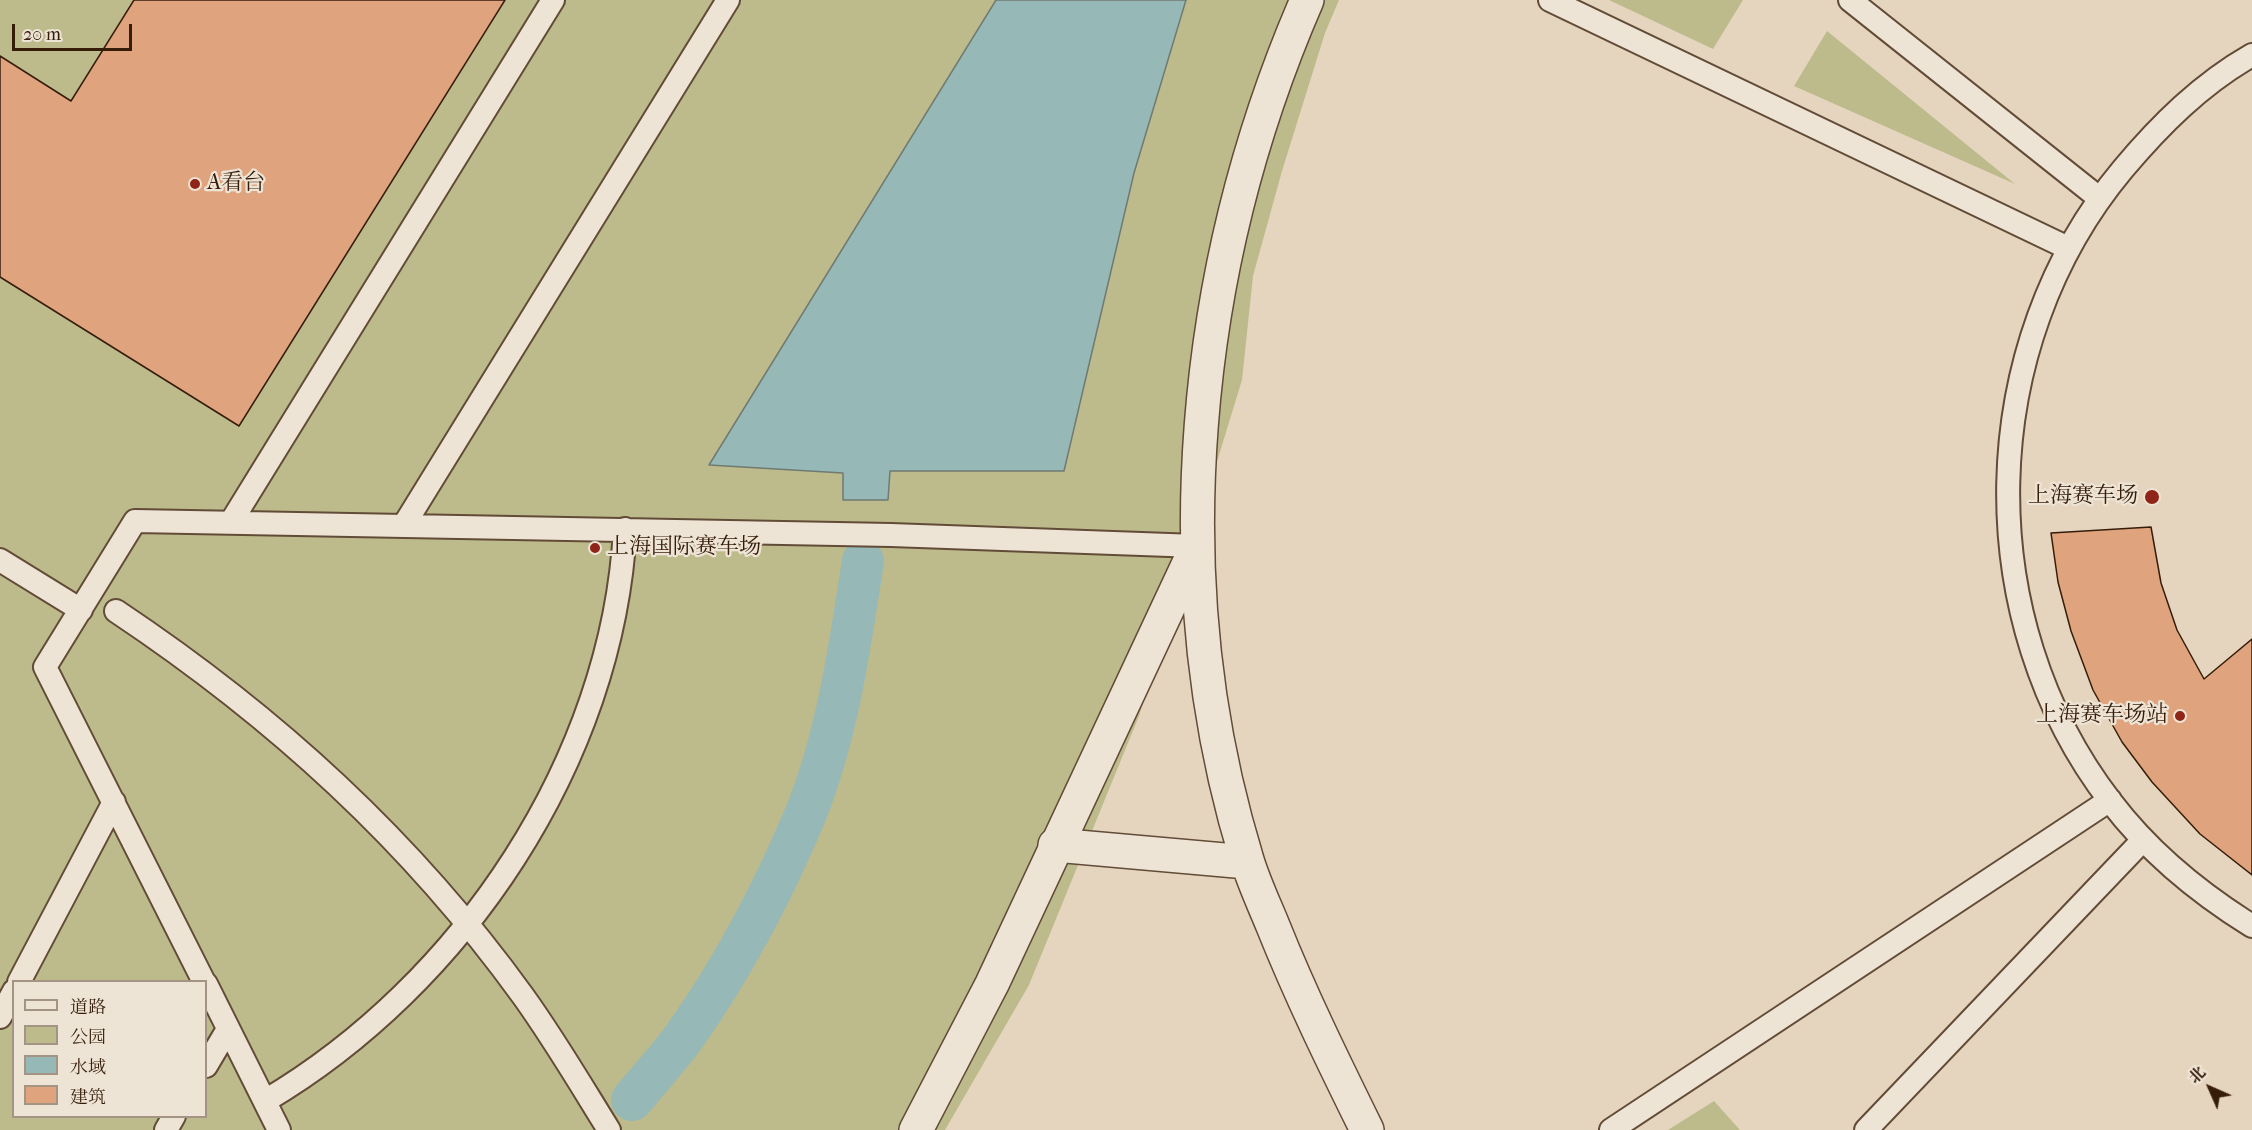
<!DOCTYPE html>
<meta charset="utf-8">
<style>
body{margin:0}
#map{position:relative;width:2252px;height:1130px;overflow:hidden;background:#e5d5be;font-family:"IM FELL French Canon","Noto Serif SC",serif}
canvas{display:block}
.legend{position:absolute;left:12px;top:980px;width:195px;height:138px;box-sizing:border-box;background:#eee4d5;border:2px solid #a49484;margin:0;padding:8px 10px;list-style:none;font-size:18px;color:#361d0a}
.legend li{display:flex;align-items:center;gap:12px;height:30px}
.legend b{width:30px;border:2px solid #a49484}
.north{position:absolute;left:2180px;top:1058px;width:60px;height:60px;-webkit-text-stroke:4px #eee4d5;paint-order:stroke;rotate:315deg;font-size:16px;font-weight:700;line-height:24px;text-align:center;color:#361d0a}
.north::after{content:'';display:block;margin:auto;width:21px;height:27px;background:#361d0a;clip-path:polygon(50% 0,100% 100%,50% 72%,0 100%)}
.scale{position:absolute;left:12px;top:24px;width:120px;height:27px;box-sizing:border-box;border:3px solid #361d0a;border-top:0;padding-left:8px;font-size:18px;line-height:21px;white-space:nowrap;color:#361d0a;-webkit-text-stroke:4px #eee4d5;paint-order:stroke}
</style>
<div id="map">
<canvas width="2252" height="1130"></canvas>
<ul class="legend">
<li><b style="height:8px;background:#eee4d5"></b>道路</li>
<li><b style="height:16px;background:#bdbb8c"></b>公园</li>
<li><b style="height:16px;background:#96b8b6"></b>水域</li>
<li><b style="height:16px;background:#dfa37d"></b>建筑</li>
</ul>
<div class="north">北</div>
<div class="scale">20 m</div>
</div>
<script>
const ctx = document.querySelector('canvas').getContext('2d');
ctx.lineJoin = 'round';
function fillPath(path, color) { ctx.fillStyle = color; ctx.fill(path, 'evenodd'); }
function trace(path, color, width, dash) { ctx.strokeStyle = color; ctx.lineWidth = width; ctx.lineCap = dash ? 'butt' : 'round'; ctx.setLineDash(dash || []); ctx.stroke(path); }
function write(font, color, halo, rows, align = 'center') {
  ctx.font = font + ' "IM FELL French Canon","Noto Serif SC",serif'; ctx.lineWidth = 4.5; ctx.setLineDash([]); ctx.textBaseline = 'middle'; ctx.strokeStyle = halo; ctx.fillStyle = color; for (const [text, x, y, turn = 0] of rows) {
    ctx.save(); ctx.translate(x, y); ctx.rotate((+turn || 0) * Math.PI / 180); ctx.textAlign = isNaN(turn) ? turn : align; if (halo) ctx.strokeText(text, 0, 0); ctx.fillText(text, 0, 0); ctx.restore();
  }
}
const green = new Path2D(`
 M0,0H1339L1325,33L1282,171L1253,276L1242,380L1139,716L1029,985L945,1130H0ZM14,982H206V1116H14Z
 M1609,0H1743L1713,49Z
 M1827,31L2015,184L1794,86Z
 M1714,1101L1740,1130H1668Z`);
const water = new Path2D(`
 M996,0H1186L1134,173L1064,471H890L888,500H843V473L709,465Z`);
const canal = new Path2D(`
 M632,1100C649,1079 668,1059 684,1037C732,969 774,890 806,813C838,733 850,645 863,561`);
const building = new Path2D(`
 M134,0H505L239,426L0,277V56L71,101Z
 M2151,527L2161,583L2177,630L2204,679L2252,639V875L2200,834L2152,782L2122,742L2093,690L2071,631L2058,582L2051,533Z`);
const service = new Path2D(`
 M1550,0L2068,248
 M1850,0L2099,198
 M2252,55C2201,84 2160,125 2123,169C1975,346 1969,618 2111,802C2149,852 2199,893 2252,926
 M231,522L553,0
 M404,525L728,0
 M0,560L81,610
 M116,611C275,717 411,841 523,996C554,1039 581,1085 609,1130
 M19,982L114,802
 M204,982L45,667L135,521L891,535L1197,546
 M206,984L279,1130
 M0,1017L14,991
 M206,1066L228,1029
 M265,1101C462,985 613,760 625,529
 M166,1130L174,1116
 M1611,1130L2110,800
 M1866,1130L2143,840`);
const minor = new Path2D(`
 M916,1130L992,984L1197,546`);
const tertiary = new Path2D(`
 M1307,0C1191,267 1161,581 1247,860C1254,883 1264,904 1273,926C1301,996 1334,1063 1367,1130
 M1055,845L1247,862`);
const markers = [
 [195,184,6,"#8f2418"],
 [2152,497,8,"#8f2418"],
 [595,548,6,"#8f2418"],
 [2180,716,6,"#8f2418"]
];
const poiNames = [
 ["A看台",207,184],
 ["上海赛车场",2138,497,"right"],
 ["上海国际赛车场",607,548],
 ["上海赛车场站",2168,716,"right"]
];
fillPath(green, '#bdbb8c');
fillPath(water, '#96b8b6');
trace(water, '#707a71', 1.5);
trace(canal, '#96b8b6', 42);
fillPath(building, '#dfa37d');
trace(building, '#361d0a', 1.5);
trace(service, '#624b37', 26);
trace(minor, '#624b37', 36);
trace(tertiary, '#624b37', 36);
trace(service, '#eee4d5', 22);
trace(minor, '#eee4d5', 33);
trace(tertiary, '#eee4d5', 33);
for (const [x, y, r, color] of markers) { const dot = new Path2D(); dot.arc(x, y, r, 0, 2 * Math.PI); ctx.fillStyle = color; ctx.fill(dot); trace(dot, '#eee4d5', 2); }
write('22px', '#361d0a', '#eee4d5', poiNames, 'left');
</script>
